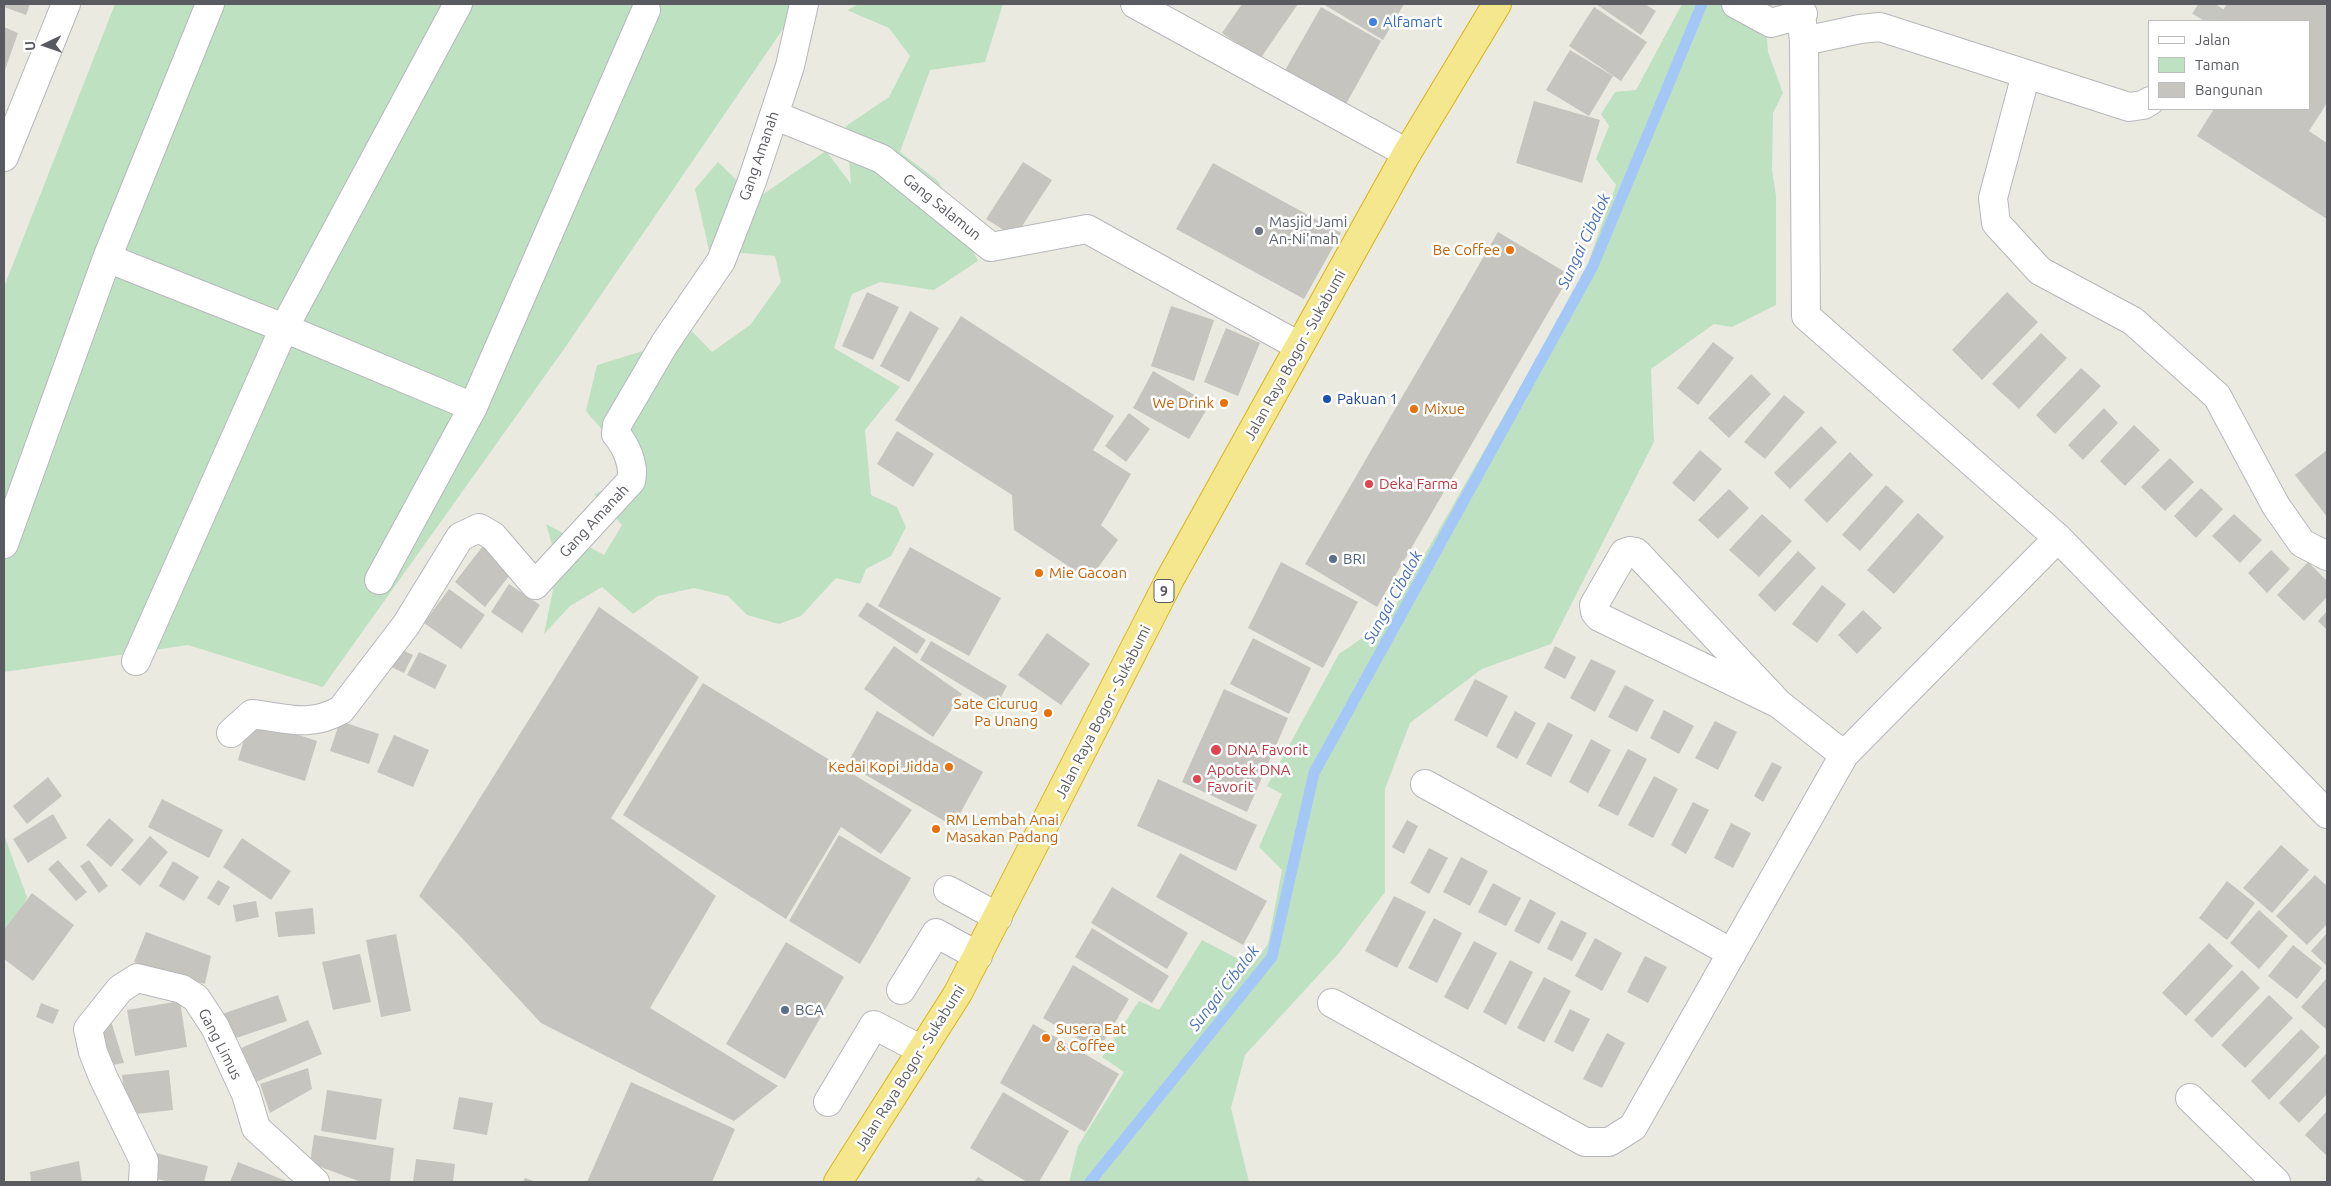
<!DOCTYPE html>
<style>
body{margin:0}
#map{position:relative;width:2331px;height:1186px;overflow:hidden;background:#ebeae0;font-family:Ubuntu,sans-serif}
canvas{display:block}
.frame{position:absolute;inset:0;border:5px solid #595b60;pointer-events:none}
.legend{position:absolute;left:2148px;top:20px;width:162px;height:90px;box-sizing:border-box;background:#fff;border:1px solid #bdbdbf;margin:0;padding:6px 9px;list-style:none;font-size:15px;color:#595b60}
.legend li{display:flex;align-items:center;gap:10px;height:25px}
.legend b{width:25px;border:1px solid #bdbdbf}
.north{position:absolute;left:20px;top:20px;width:50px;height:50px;-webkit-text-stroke:4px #fff;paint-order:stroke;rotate:267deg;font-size:14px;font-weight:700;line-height:20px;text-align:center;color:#595b60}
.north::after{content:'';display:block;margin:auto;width:18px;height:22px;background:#595b60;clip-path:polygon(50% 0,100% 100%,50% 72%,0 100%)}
</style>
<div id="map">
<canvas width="2331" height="1186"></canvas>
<div class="frame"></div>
<ul class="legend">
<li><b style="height:6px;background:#fff"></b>Jalan</li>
<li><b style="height:14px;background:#bee1c2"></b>Taman</li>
<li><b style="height:14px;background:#c6c4be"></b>Bangunan</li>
</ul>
<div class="north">U</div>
</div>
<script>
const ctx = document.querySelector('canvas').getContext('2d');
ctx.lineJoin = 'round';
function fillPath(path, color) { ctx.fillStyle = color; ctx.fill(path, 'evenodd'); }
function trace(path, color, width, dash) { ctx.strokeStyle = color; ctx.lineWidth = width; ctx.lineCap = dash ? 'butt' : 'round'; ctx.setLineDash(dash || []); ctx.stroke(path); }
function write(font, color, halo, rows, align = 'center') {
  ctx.font = font + ' Ubuntu,sans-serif'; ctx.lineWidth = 5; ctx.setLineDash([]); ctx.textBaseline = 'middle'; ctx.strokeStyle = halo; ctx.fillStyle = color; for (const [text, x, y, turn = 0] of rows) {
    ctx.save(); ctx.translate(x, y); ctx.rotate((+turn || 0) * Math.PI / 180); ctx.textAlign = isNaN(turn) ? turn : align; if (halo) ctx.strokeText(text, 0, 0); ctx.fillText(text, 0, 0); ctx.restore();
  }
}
const green = new Path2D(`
 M115,4H800L564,349L323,687L188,645L4,672V287Z
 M859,4H1003L985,62L930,70L900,152L938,181L978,261L934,290L880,282L852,294L834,348L900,387L865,430L871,495L897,507L906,527L891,556L866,569L860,584L836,578L801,616L779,624L747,615L728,596L694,588L658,596L633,614L602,587L570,606L544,634L558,565L546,524L604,555L622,525L594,494L627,482L620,451L586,411L597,365L643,351L683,322L712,352L750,325L781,282L775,256L709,250L695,189L718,162L756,199L826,151L851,184L846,126L889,97L910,56L889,28L847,10Z
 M1682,4H1760L1765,10L1768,52L1783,93L1773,113L1772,170L1776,196V305L1732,327L1714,324L1651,369L1654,442L1551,644L1482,669L1410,723L1385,789V892L1339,953L1245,1055L1231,1108L1249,1182H1069L1078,1146L1124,1072L1102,1057L1139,1001L1159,1010L1202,940L1252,966L1268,944L1282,870L1259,847L1282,794L1267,786L1339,654L1387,621L1583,277L1616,185L1596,159L1609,126L1601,114L1615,92L1636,90Z
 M4,835L27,897L4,948Z`);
const stream = new Path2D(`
 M1090,1182L1272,957L1314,773L1593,266L1702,4`);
const building = new Path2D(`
 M4,4H30L26,15L4,7Z
 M1242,4H1298L1260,59L1222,33Z
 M1323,4H1404L1383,40Z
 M1596,4H1645L1656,11L1641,35Z
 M2227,4H2327V103L2309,131L2327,143V219L2197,136L2214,109H2310V21H2215Z
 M1321,7L1381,41L1345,106L1284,72Z
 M1594,7L1647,42L1621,81L1569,46Z
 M4,27L18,33L4,73Z
 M1570,50L1613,76L1589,116L1546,90Z
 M1534,101L1600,120L1582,183L1516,163Z
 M1023,162L1052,180L1015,237L986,219Z
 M1213,163L1341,233L1304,299L1176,229Z
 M1498,232L1570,275L1377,607L1305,564Z
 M867,292L899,307L873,360L842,346Z
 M2007,292L2038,322L1982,380L1952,350Z
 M1171,306L1214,320L1194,381L1151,366Z
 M910,311L939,328L909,382L880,366Z
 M961,316L1114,416L1093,450L1131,474L1101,525L1118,540L1089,580L1014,530L1012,495L895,420Z
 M1226,328L1260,343L1238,396L1204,382Z
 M2041,333L2067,358L2019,409L1992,384Z
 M1713,342L1734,358L1698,405L1677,388Z
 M2081,368L2101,386L2055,434L2036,415Z
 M1153,371L1210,404L1189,439L1133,408Z
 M1751,374L1771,394L1729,438L1708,418Z
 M1784,395L1805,412L1765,459L1744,442Z
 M2104,408L2118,423L2083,460L2068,445Z
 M1129,413L1150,429L1126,462L1105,446Z
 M2134,425L2160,450L2125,486L2100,461Z
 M1821,426L1837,442L1790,489L1774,473Z
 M897,431L934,454L913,487L877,464Z
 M1700,450L1722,469L1694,502L1672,483Z
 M2327,450V517L2295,475Z
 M1850,452L1873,475L1827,523L1804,500Z
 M2170,458L2194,482L2165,511L2141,487Z
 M1886,485L1904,501L1860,551L1842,535Z
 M2201,488L2223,509L2196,538L2174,516Z
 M1729,489L1749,508L1718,539L1698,520Z
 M1918,513L1944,537L1894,594L1867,570Z
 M1762,514L1792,541L1759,577L1729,550Z
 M2234,514L2262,540L2240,563L2212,536Z
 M486,542L516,567L485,607L455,582Z
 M910,547L1001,598L969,656L878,606Z
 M2271,550L2290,569L2267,593L2248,573Z
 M1798,551L1816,568L1775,612L1758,595Z
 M1281,562L1358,602L1323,668L1248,628Z
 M2308,562L2327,581V597L2304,621L2277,595Z
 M509,584L540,605L522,633L491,612Z
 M1822,585L1846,604L1817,643L1792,624Z
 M449,589L485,615L461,649L424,623Z
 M867,602L926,640L917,654L858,616Z
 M599,607L699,677L611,818L716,896L650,1008L778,1086L734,1121L541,1023L460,936L419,896Z
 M1863,610L1882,628L1857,654L1838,635Z
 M2327,611V630L2318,621Z
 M1047,633L1090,664L1061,705L1018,675Z
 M1253,638L1311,668L1289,714L1230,684Z
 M931,641L1007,686L996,706L920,660Z
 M894,646L962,694L933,737L864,689Z
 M1555,646L1576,657L1565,679L1544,668Z
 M398,648L413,655L404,673L389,666Z
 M419,652L447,665L435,689L407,675Z
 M1591,659L1616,671L1595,712L1570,698Z
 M1475,679L1508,696L1487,737L1454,720Z
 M703,683L912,810L881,854L841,827L786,919L623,815Z
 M1625,685L1654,700L1637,732L1608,717Z
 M1224,689L1288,718L1247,812L1182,782Z
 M1664,710L1694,726L1679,754L1650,738Z
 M877,711L983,772L953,826L847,764Z
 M1515,711L1536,723L1517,759L1496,747Z
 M250,719L317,741L305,781L238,760Z
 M340,721L379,734L369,764L330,751Z
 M1715,721L1737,732L1718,770L1695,758Z
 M1548,722L1573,735L1551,777L1526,764Z
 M394,735L429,750L413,787L377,772Z
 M1591,739L1611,750L1588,793L1569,782Z
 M1628,749L1647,759L1618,816L1598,806Z
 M1772,762L1782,767L1763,802L1754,796Z
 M1654,776L1678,789L1653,838L1628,825Z
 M48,777L62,796L27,824L13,806Z
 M1158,779L1257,825L1236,871L1137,826Z
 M162,799L223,830L209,858L148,827Z
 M1693,802L1709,810L1686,854L1671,845Z
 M53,814L67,838L28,863L13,839Z
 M109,818L134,840L111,867L86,845Z
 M1407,820L1418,826L1404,854L1392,847Z
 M1731,823L1751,833L1733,868L1714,858Z
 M839,835L911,878L860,964L789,921Z
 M150,836L168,852L140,886L121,870Z
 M242,838L291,871L271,900L223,867Z
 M2281,845L2309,870L2272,913L2243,888Z
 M1429,848L1448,858L1429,894L1410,883Z
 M1180,853L1267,901L1243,945L1156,897Z
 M1461,857L1488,871L1470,906L1443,892Z
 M58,860L87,892L76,901L48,869Z
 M89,860L108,886L99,893L80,866Z
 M173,861L199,877L184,901L159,886Z
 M2315,875L2327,886V924L2307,945L2276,916Z
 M218,880L230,887L219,906L207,898Z
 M2227,881L2255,903L2227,940L2199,918Z
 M1493,883L1521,898L1506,926L1478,912Z
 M1112,887L1188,933L1167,969L1091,923Z
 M32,893L74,925L33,981L4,959V930Z
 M1394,896L1426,912L1397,968L1365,951Z
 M1530,899L1556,913L1539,944L1514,931Z
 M256,901L259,917L236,922L233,905Z
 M313,908L315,934L278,937L275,912Z
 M2259,910L2288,936L2259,969L2230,943Z
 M1434,918L1462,933L1437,983L1408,968Z
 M1561,920L1587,933L1572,961L1547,949Z
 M1092,928L1169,976L1152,1003L1075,957Z
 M146,932L211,956L205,984L134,962Z
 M2327,933V966L2311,951Z
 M396,934L411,1011L381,1017L366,940Z
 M1595,938L1622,953L1602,991L1575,976Z
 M1474,941L1497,953L1468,1010L1444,997Z
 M786,942L844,977L785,1079L726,1044Z
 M2209,943L2233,966L2186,1016L2162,993Z
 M2293,945L2322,968L2297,999L2268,976Z
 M360,954L371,1002L333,1010L322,962Z
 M1645,956L1667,967L1648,1003L1627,992Z
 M1510,960L1533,972L1506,1025L1483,1012Z
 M1073,965L1129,999L1098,1051L1043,1018Z
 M2242,970L2260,988L2212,1038L2194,1020Z
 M1544,977L1571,991L1544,1042L1517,1028Z
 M2327,978V1028L2326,1029L2301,1007Z
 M278,995L287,1021L230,1040L222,1014Z
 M2269,995L2293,1018L2245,1068L2221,1045Z
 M180,1001L187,1047L135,1056L127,1010Z
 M41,1003L59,1010L53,1024L36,1017Z
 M1570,1009L1590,1019L1573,1052L1554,1042Z
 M308,1020L322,1054L256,1082L241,1048Z
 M111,1021L124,1063L112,1065L98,1028Z
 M1033,1024L1119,1074L1085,1132L1000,1083Z
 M2301,1029L2320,1047L2269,1100L2251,1081Z
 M1607,1033L1625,1043L1602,1088L1583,1079Z
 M2327,1053V1094L2299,1123L2279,1103Z
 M308,1068L312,1089L270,1113L260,1084Z
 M169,1070L173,1110L127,1115L122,1075Z
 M631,1082L735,1129L712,1182H587Z
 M327,1090L382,1099L376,1140L321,1131Z
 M1003,1092L1069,1131L1039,1182H1027L970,1148Z
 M459,1097L493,1103L487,1135L453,1129Z
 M2327,1111V1154L2326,1155L2305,1135Z
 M314,1135L394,1148L390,1182H361L310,1163Z
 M156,1153L208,1166L204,1182H170L149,1177Z
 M416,1159L455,1164L453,1182H413Z
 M79,1161L82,1182H31L30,1172Z
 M238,1162L289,1182H230Z
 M978,1177L986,1182H974Z
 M525,1178L536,1182H523Z`);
const minorTunnel = new Path2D(`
 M2204,21L2215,4`);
const minor = new Path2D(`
 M1135,4L1407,153
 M1736,4L1771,23L1803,14
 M1800,4L1804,41L1806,316L2058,538L2327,814
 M1804,41L1860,29L1880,27L2129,107L2143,105L2150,101
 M2026,74L1993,198L1996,223L2040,271L2133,321L2217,396L2276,506L2302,543L2327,556
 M774,115L882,159L991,247L1087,229L1299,346
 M4,157L66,4
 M107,258L284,328L473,407L646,10
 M4,544L107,258L210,4
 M379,580L473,407
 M136,661L284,328L458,4
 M1779,704L1636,552L1630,551L1624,553L1594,605L1595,612L1599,617L1779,704L1844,755
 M231,733L252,714C287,718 308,728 341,710L406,625L460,537L479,528L493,536L535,585L631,481C635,465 626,446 616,434L617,425L665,343L721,261L752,181L774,115L790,66L804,4
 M1425,784L1732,953
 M948,890L998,917
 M901,990L936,933L978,956
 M1332,1003L1585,1142H1609L1633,1127L1844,755L2058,538
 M2190,1098L2276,1182
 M828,1102L874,1025L922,1050
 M143,1182L144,1161L103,1077L93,1052L88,1029L120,989L137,978L182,989L196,998L215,1027L246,1094L256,1128L315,1182`);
const highway = new Path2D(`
 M838,1182L958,993L1170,579L1407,153L1497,4`);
const markers = [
 [1373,22,5,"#3f7fe0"],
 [1259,231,5,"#6b7280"],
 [1510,250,5,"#e8710a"],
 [1327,399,5,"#1a4fb4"],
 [1224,403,5,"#e8710a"],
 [1414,409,5,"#e8710a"],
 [1369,484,5,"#e0444e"],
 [1333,559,5,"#5c6f8a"],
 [1039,573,5,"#e8710a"],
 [1048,713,5,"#e8710a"],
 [1216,750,6,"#e0444e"],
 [949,767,5,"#e8710a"],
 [1197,779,5,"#e0444e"],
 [936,829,5,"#e8710a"],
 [785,1010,5,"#5c6f8a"],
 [1046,1038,5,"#e8710a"]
];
const shields = [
 [1164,591,20]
];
const shieldNames = [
 ["9",1164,591]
];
const shopNames = [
 ["Alfamart",1383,22]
];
const streetNames = [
 ["Gang Amanah",759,156,-71],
 ["Gang Salamun",942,207,39],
 ["Jalan Raya Bogor - Sukabumi",1295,355,-61],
 ["Gang Amanah",594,521,-47],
 ["Jalan Raya Bogor - Sukabumi",1103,712,-63],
 ["Gang Limus",220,1044,63],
 ["Jalan Raya Bogor - Sukabumi",910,1068,-58]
];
const worshipNames = [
 ["Masjid Jami",1269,222],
 ["An-Ni'mah",1269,239]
];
const foodNames = [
 ["Be Coffee",1500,250],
 ["We Drink",1214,403],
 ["Mixue",1424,409,"left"],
 ["Mie Gacoan",1049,573,"left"],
 ["Sate Cicurug",1038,704],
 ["Pa Unang",1038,721],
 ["Kedai Kopi Jidda",939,767],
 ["RM Lembah Anai",946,820,"left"],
 ["Masakan Padang",946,837,"left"],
 ["Susera Eat",1056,1029,"left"],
 ["& Coffee",1056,1046,"left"]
];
const transitNames = [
 ["Pakuan 1",1337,399]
];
const healthNames = [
 ["Deka Farma",1379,484],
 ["DNA Favorit",1227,750],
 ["Apotek DNA",1207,770],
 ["Favorit",1207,787]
];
const serviceNames = [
 ["BRI",1343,559],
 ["BCA",795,1010]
];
const waterNames = [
 ["Sungai Cibalok",1584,241,-65],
 ["Sungai Cibalok",1393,597,-61],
 ["Sungai Cibalok",1224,988,-52]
];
fillPath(green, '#bee1c2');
trace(stream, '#a3c8f8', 11);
fillPath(building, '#c6c4be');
trace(minorTunnel, '#c6c6c0', 28, [28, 14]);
trace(minor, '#b6b7bc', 30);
trace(highway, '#dab411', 30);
trace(minor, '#fff', 28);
trace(highway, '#f4e78e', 28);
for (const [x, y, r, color] of markers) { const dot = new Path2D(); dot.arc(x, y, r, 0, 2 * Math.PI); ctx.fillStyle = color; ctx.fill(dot); trace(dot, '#fff', 2); }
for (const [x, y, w] of shields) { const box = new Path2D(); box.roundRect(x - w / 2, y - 11.5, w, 23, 4); ctx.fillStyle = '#fff'; ctx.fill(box); trace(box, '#595b60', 1); }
write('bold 14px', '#595b60', null, shieldNames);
write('15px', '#366cbe', '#fff', shopNames, 'left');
write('15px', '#595b60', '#fff', streetNames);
write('15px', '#5b616d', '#fff', worshipNames, 'left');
write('15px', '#c56008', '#fff', foodNames, 'right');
write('15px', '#164399', '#fff', transitNames, 'left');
write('15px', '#be3a42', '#fff', healthNames, 'left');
write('15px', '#4e5e75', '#fff', serviceNames, 'left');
write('italic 16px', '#4971b8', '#fff', waterNames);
</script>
